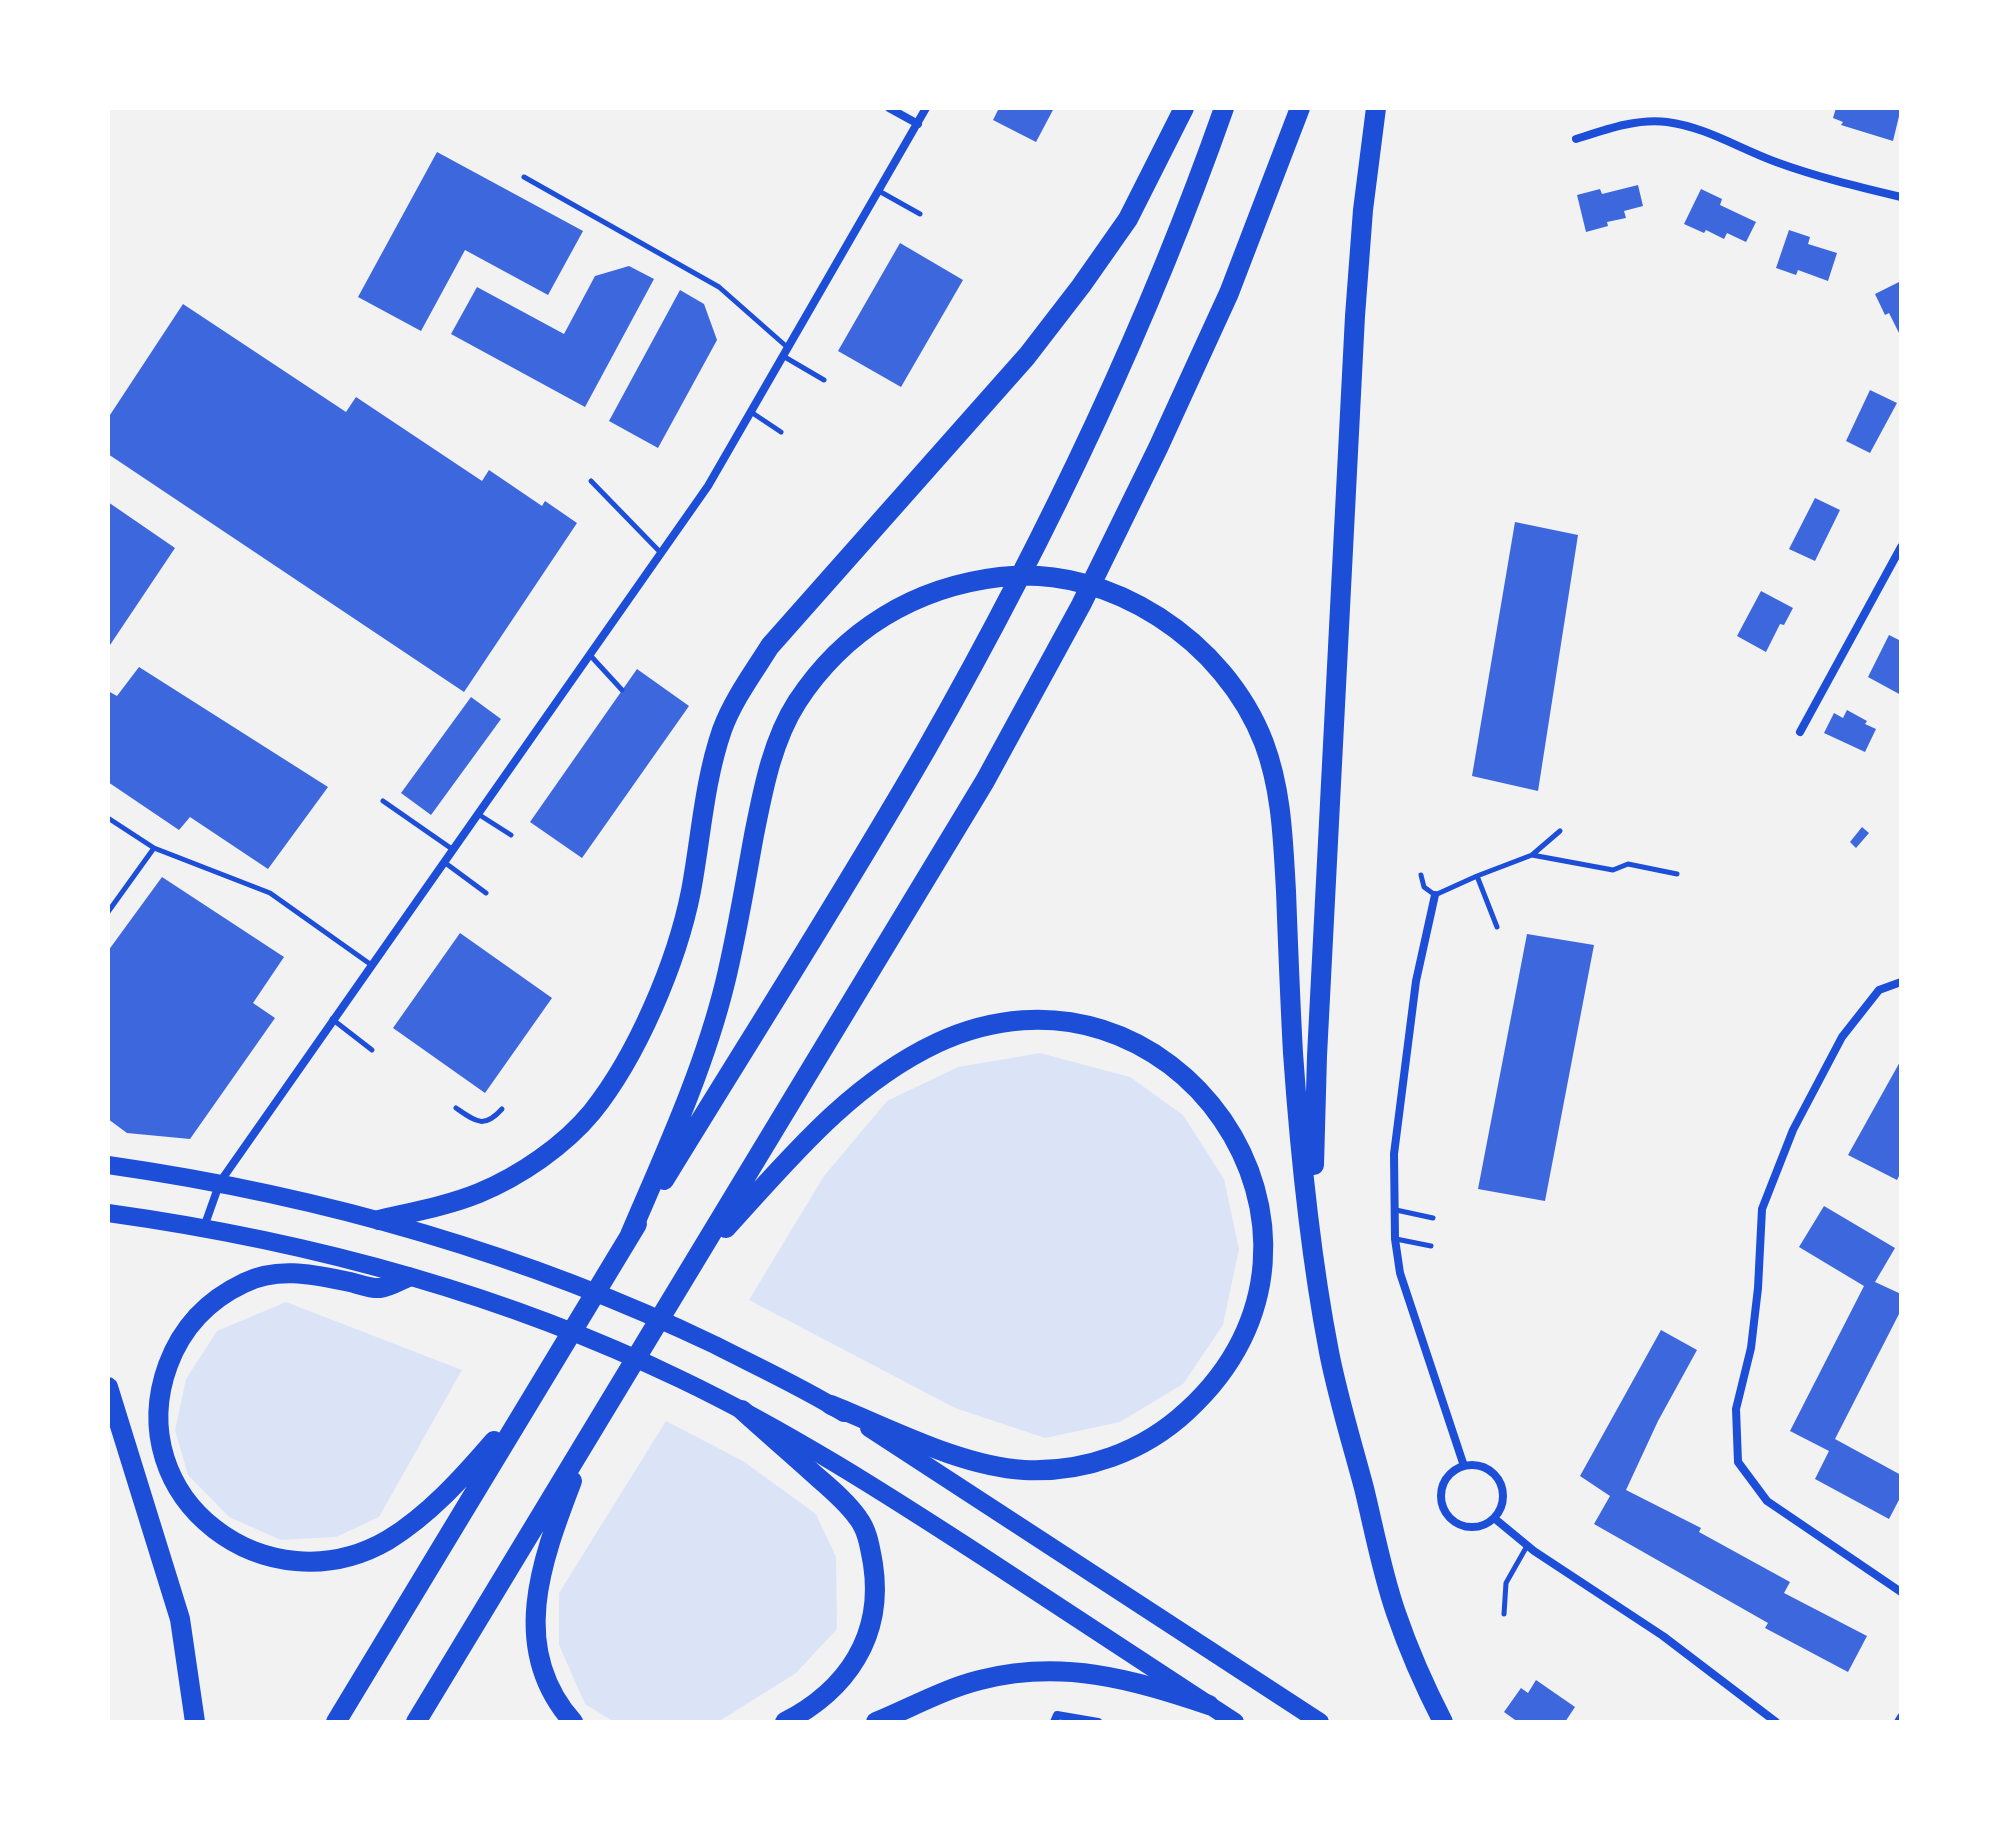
<!DOCTYPE html>
<style>
body{margin:0}
#map{position:relative;width:2009px;height:1830px;overflow:hidden;background:#f2f2f2;font-family:Lato,sans-serif}
canvas{display:block}
.frame{position:absolute;inset:0;border:110px solid #fff;pointer-events:none}
</style>
<div id="map">
<canvas width="2009" height="1830"></canvas>
<div class="frame"></div>
</div>
<script>
const ctx = document.querySelector('canvas').getContext('2d');
ctx.lineJoin = 'round';
function fillPath(path, color) { ctx.fillStyle = color; ctx.fill(path, 'evenodd'); }
function trace(path, color, width, dash) { ctx.strokeStyle = color; ctx.lineWidth = width; ctx.lineCap = dash ? 'butt' : 'round'; ctx.setLineDash(dash || []); ctx.stroke(path); }
const green = new Path2D(`
 M1040,1053L1130,1077L1183,1115L1224,1179L1239,1249L1223,1325L1183,1384L1120,1422L1045,1438L955,1408L749,1300L824,1176L887,1101L958,1067Z
 M286,1302L462,1370L379,1517L336,1537L281,1540L229,1517L188,1475L175,1430L186,1379L217,1331Z
 M666,1421L743,1461L816,1514L836,1557L837,1629L796,1673L718,1722H614L585,1704L559,1645V1593Z`);
const building = new Path2D(`
 M999,108H1054L1036,142L993,120Z
 M1836,108H1901L1893,141L1841,125L1843,122L1833,118Z
 M437,152L583,231L548,295L465,250L421,331L358,297Z
 M1638,185L1643,206L1624,211L1626,218L1607,222L1608,226L1586,232L1577,195L1600,189L1602,194Z
 M1701,189L1722,199L1720,205L1756,222L1746,242L1727,233L1724,239L1706,230L1704,233L1684,224Z
 M1789,230L1810,237L1808,244L1837,253L1828,281L1798,270L1796,275L1776,268Z
 M900,243L963,280L901,387L838,351Z
 M629,266L654,279L585,407L451,334L477,287L564,334L595,276Z
 M1901,281V337L1889,313L1885,315L1875,294Z
 M680,290L704,304L717,340L658,448L609,421Z
 M183,304L346,412L356,397L482,481L489,470L542,506L545,501L577,523L464,692L108,454V418Z
 M1870,390L1897,403L1870,453L1846,441Z
 M1815,498L1840,510L1815,561L1789,549Z
 M108,502L175,548L108,648Z
 M1515,522L1578,535L1538,791L1472,776Z
 M1761,591L1793,608L1784,625L1780,624L1766,652L1737,636Z
 M1889,635L1901,641V695L1868,677Z
 M139,667L328,787L268,869L190,817L179,830L108,782V691L117,696Z
 M637,669L689,706L582,858L530,822Z
 M471,697L501,719L431,815L401,793Z
 M1847,710L1867,721L1865,724L1876,729L1865,752L1824,733L1834,713L1843,718Z
 M1862,827L1869,833L1856,848L1850,842Z
 M162,877L284,957L253,1003L275,1018L190,1139L127,1133L108,1119V951Z
 M460,933L552,998L485,1093L393,1028Z
 M1527,934L1594,945L1545,1201L1478,1189Z
 M1901,1060V1172L1897,1180L1848,1155Z
 M1824,1206L1895,1248L1875,1282L1901,1294V1310L1835,1439L1901,1475V1496L1889,1519L1815,1479L1829,1451L1790,1431L1864,1286L1799,1247Z
 M1661,1330L1697,1350L1658,1421L1626,1490L1701,1528L1699,1532L1790,1582L1784,1593L1867,1636L1848,1672L1765,1628L1768,1623L1594,1524L1610,1496L1580,1476Z
 M1536,1680L1575,1707L1565,1722H1518L1504,1712L1521,1688L1528,1693Z`);
const service = new Path2D(`
 M524,177L719,287L787,347
 M879,191L920,214
 M783,356L824,380
 M751,412L781,432
 M591,481L661,553
 M589,654L622,690
 M383,801L452,849
 M478,814L511,835
 M108,818L154,848
 M1532,855L1613,870L1628,864L1677,874
 M444,862L486,893
 M1421,875L1424,887L1435,895L1477,876L1497,927
 M1477,876L1532,855L1560,831
 M108,912L154,848L270,893L370,964
 M332,1019L372,1050
 M456,1108C476,1122 484,1129 502,1109
 M1396,1210L1433,1218
 M1396,1239L1431,1246
 M1504,1614L1506,1583L1527,1546`);
const minor = new Path2D(`
 M889,108L918,124
 M1576,139C1604,130 1637,118 1667,122C1706,127 1740,149 1776,162C1817,177 1859,187 1901,197
 M1800,732L1901,547
 M1435,895L1416,981L1394,1154L1395,1239L1400,1273L1464,1466
 M1901,982L1879,990L1842,1037L1793,1130L1762,1209L1758,1288L1751,1348L1736,1409L1738,1462L1767,1501L1901,1592
 M204,1227L220,1182L708,486L926,108
 M1441 1496a31 31 0 1 1 62 0a31 31 0 1 1-62 0Z
 M1494,1518L1534,1551L1663,1636L1776,1722
 M1054,1722L1057,1715L1098,1722
 M1898,1722L1901,1717`);
const primary = new Path2D(`
 M108,1165C318,1195 523,1253 715,1345C758,1367 802,1387 844,1413
 M108,1213C303,1240 501,1293 680,1379C787,1430 888,1495 988,1560C1070,1614 1153,1668 1235,1722
 M869,1428L1320,1722`);
const motorway = new Path2D(`
 M1314,1165L1317,1056L1355,316L1363,210L1376,108
 M664,1180C752,1036 843,894 927,748C1043,544 1146,330 1224,108
 M379,1220C413,1212 447,1206 479,1193C520,1176 564,1146 592,1112C637,1056 677,962 691,891C701,838 704,782 722,730C733,700 753,673 770,646L1027,356L1081,286L1128,219L1184,108
 M726,1228C789,1159 850,1084 937,1043C1171,934 1381,1234 1187,1411C1143,1452 1084,1473 1024,1470C960,1466 891,1429 831,1405
 M630,1235C665,1153 704,1069 725,983C737,934 745,884 754,835C763,790 772,741 797,702C844,630 915,587 1000,577C1110,564 1225,641 1264,743C1282,791 1283,841 1286,891C1288,945 1290,999 1293,1053C1300,1153 1310,1254 1329,1352C1338,1398 1352,1443 1364,1488C1374,1529 1382,1573 1396,1613C1409,1651 1425,1687 1443,1722
 M408,1277C399,1281 389,1287 380,1288C371,1289 359,1284 350,1282C315,1275 278,1266 244,1283C208,1300 182,1327 168,1365C119,1499 268,1610 388,1540C429,1515 463,1477 494,1441
 M108,1387L180,1619L195,1722
 M742,1410C766,1432 791,1453 815,1475C830,1488 847,1502 858,1518C868,1531 870,1548 873,1564C884,1636 847,1690 785,1722
 M572,1481C541,1562 508,1649 573,1722
 M336,1722L637,1224
 M416,1722L985,781L1081,605L1158,448L1229,293L1300,108
 M876,1722C910,1708 944,1689 980,1680C1062,1659 1131,1679 1209,1705`);
fillPath(green, '#dbe4f7');
fillPath(building, '#3d67dc');
trace(service, '#1d4ed8', 5);
trace(minor, '#1d4ed8', 8);
trace(primary, '#1d4ed8', 18);
trace(motorway, '#1d4ed8', 20);
</script>
